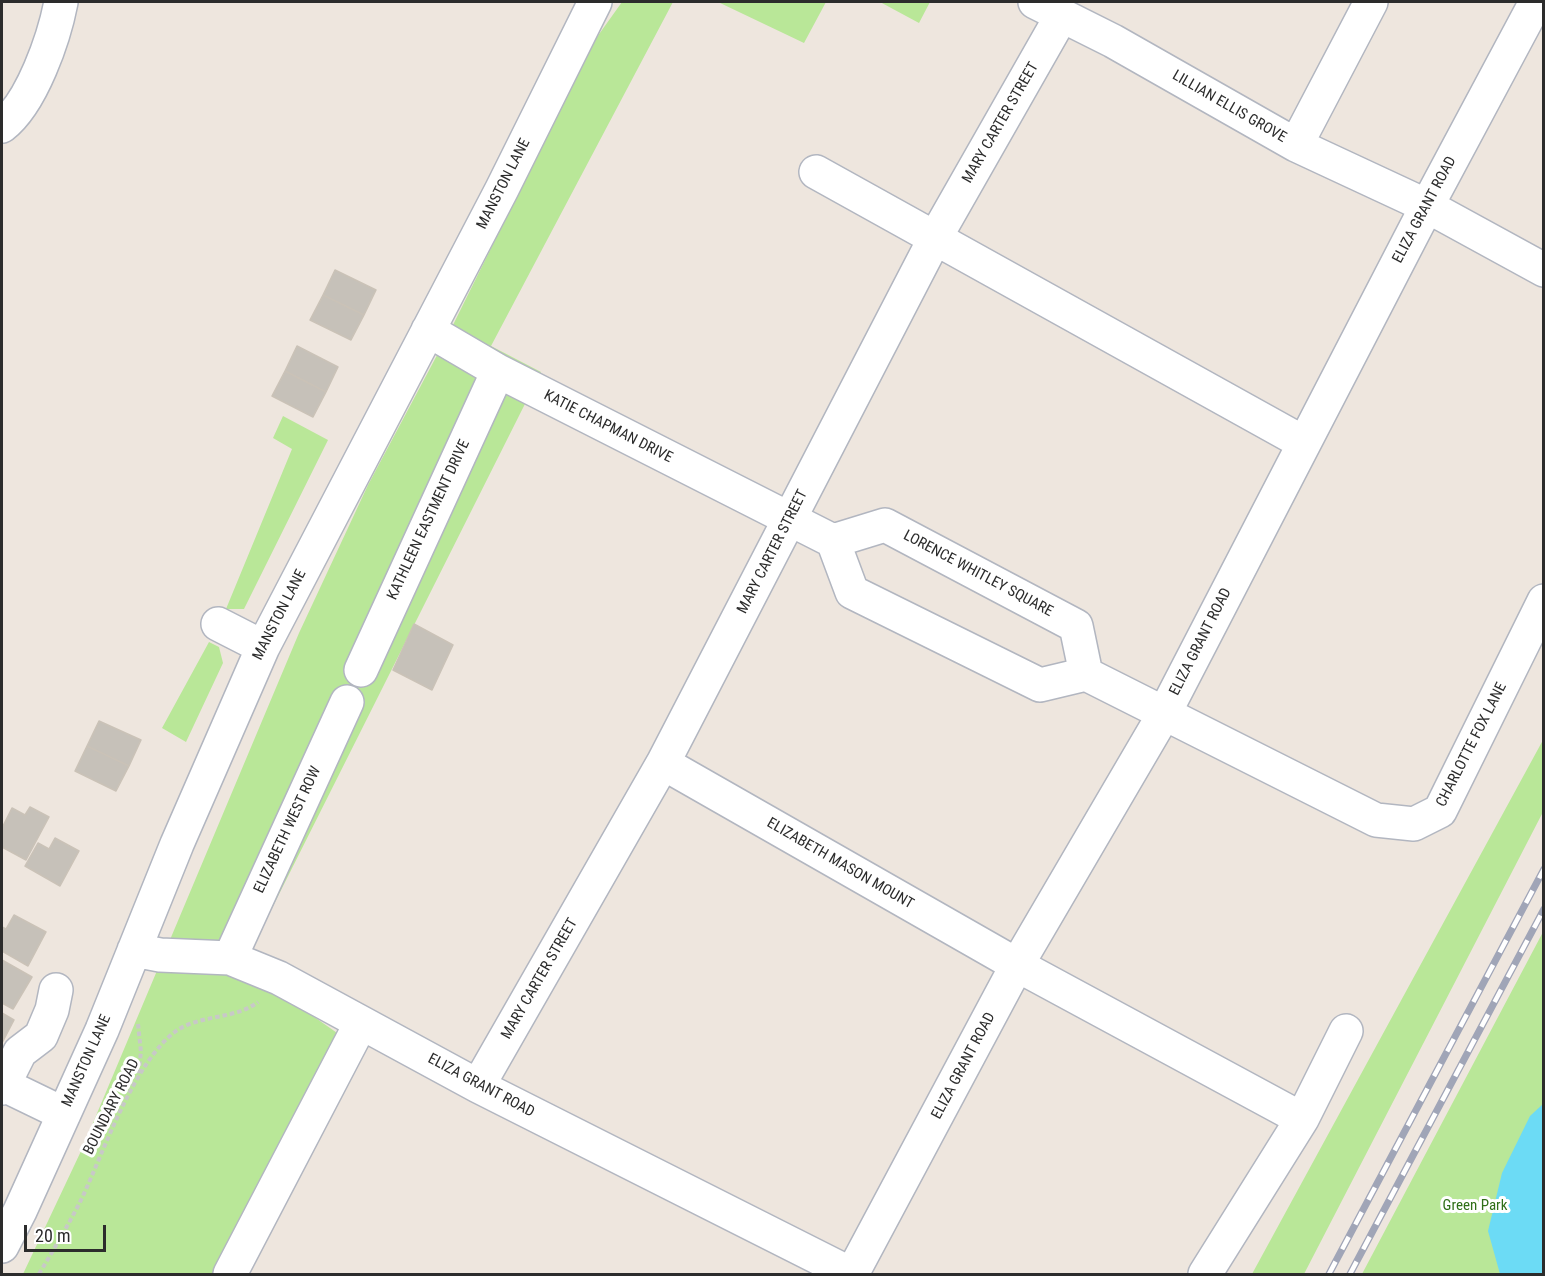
<!DOCTYPE html>
<style>
body{margin:0}
#map{position:relative;width:1545px;height:1276px;overflow:hidden;background:#eee6de;font-family:"Roboto Condensed",sans-serif}
canvas{display:block}
.frame{position:absolute;inset:0;border:3px solid #2c2c2c;pointer-events:none}
.scale{position:absolute;left:24px;top:1225px;width:82px;height:27px;box-sizing:border-box;border:3px solid #2c2c2c;border-top:0;padding-left:8px;font-size:18px;line-height:21px;white-space:nowrap;color:#2c2c2c;-webkit-text-stroke:4px #fff;paint-order:stroke}
</style>
<div id="map">
<canvas width="1545" height="1276"></canvas>
<div class="frame"></div>
<div class="scale">20 m</div>
</div>
<script>
const ctx = document.querySelector('canvas').getContext('2d');
ctx.lineJoin = 'round';
function fillPath(path, color) { ctx.fillStyle = color; ctx.fill(path, 'evenodd'); }
function trace(path, color, width, dash) { ctx.strokeStyle = color; ctx.lineWidth = width; ctx.lineCap = dash ? 'butt' : 'round'; ctx.setLineDash(dash || []); ctx.stroke(path); }
function write(font, color, halo, rows, align = 'center') {
  ctx.font = font + ' "Roboto Condensed",sans-serif'; ctx.lineWidth = 6; ctx.setLineDash([]); ctx.textBaseline = 'middle'; ctx.strokeStyle = halo; ctx.fillStyle = color; for (const [text, x, y, turn = 0] of rows) {
    ctx.save(); ctx.translate(x, y); ctx.rotate((+turn || 0) * Math.PI / 180); ctx.textAlign = isNaN(turn) ? turn : align; if (halo) ctx.strokeText(text, 0, 0); ctx.fillText(text, 0, 0); ctx.restore();
  }
}
const green = new Path2D(`
 M622,2H673L491,346L541,372L258,936L237,946L230,958L340,1035L212,1274H23L82,1149L299,633L368,485L452,327L592,44Z
 M718,2H826L804,43Z
 M880,2H930L919,23Z
 M283,416L328,440L244,609H226L292,449L273,438Z
 M209,642L219,647L223,663L186,742L162,728Z
 M1543,740V812L1304,1274H1252Z
 M1543,932V1274H1362Z`);
const water = new Path2D(`
 M1543,1104V1274H1500L1488,1231L1502,1173L1530,1116Z`);
const building = new Path2D(`
 M335,270L376,290L364,315L323,295Z
 M323,295L364,315L351,340L310,320Z
 M297,346L338,367L326,392L285,371Z
 M285,371L326,392L313,417L272,396Z
 M414,624L453,645L432,690L393,670Z
 M99,721L141,740L129,766L87,746Z
 M87,746L129,766L116,791L75,771Z
 M30,807L49,817L26,860L2,847V828L12,808L25,815Z
 M55,838L79,851L60,886L25,866L38,843L49,849Z
 M14,915L46,932L28,966L2,951V927L6,929Z
 M2,960L32,977L13,1009L2,1003Z
 M2,1013L14,1020L2,1043Z`);
const path = new Path2D(`
 M138,1024L141,1052L138,1076
 M39,1274C54,1249 69,1224 82,1198C104,1151 134,1062 176,1031C201,1014 234,1020 258,1002`);
const minor = new Path2D(`
 M1035,2L1113,41L1296,145L1427,206L1544,270
 M2,126C32,103 54,38 61,2
 M1296,145L1371,2
 M816,172L1304,443
 M428,330L498,371L833,541L852,592L1040,685L1086,674L1376,820L1414,824L1440,811L1544,601
 M833,541L885,525L1076,626L1086,674
 M218,624L263,647
 M361,670L498,371
 M663,763L1017,965L1302,1119L1346,1031
 M134,950L160,955L230,958L279,978L478,1086L851,1274
 M230,958L347,702
 M2,1084L64,1114
 M478,1086L663,763L935,238L1062,15
 M2,1088L20,1052L41,1036L52,1010L56,990
 M2,1246L20,1211L102,1030L177,844L263,647L502,189L595,2
 M230,1274L361,1023
 M852,1274L1017,965L1164,714L1427,206L1536,2
 M1205,1274L1302,1119`);
const rail = new Path2D(`
 M1329,1274L1544,869
 M1350,1274L1544,909`);
const streetNames = [
 ["LILLIAN ELLIS GROVE",1229,107,30],
 ["MARY CARTER STREET",1001,123,-60],
 ["MANSTON LANE",504,184,-63],
 ["ELIZA GRANT ROAD",1425,210,-62],
 ["KATIE CHAPMAN DRIVE",608,427,27],
 ["KATHLEEN EASTMENT DRIVE",429,520,-65],
 ["MARY CARTER STREET",773,552,-63],
 ["LORENCE WHITLEY SQUARE",978,574,28],
 ["MANSTON LANE",280,615,-63],
 ["ELIZA GRANT ROAD",1201,642,-63],
 ["CHARLOTTE FOX LANE",1472,745,-63],
 ["ELIZABETH WEST ROW",288,830,-65],
 ["ELIZABETH MASON MOUNT",840,864,30],
 ["MARY CARTER STREET",540,979,-60],
 ["MANSTON LANE",87,1061,-66],
 ["ELIZA GRANT ROAD",964,1066,-62],
 ["ELIZA GRANT ROAD",481,1086,28],
 ["BOUNDARY ROAD",112,1107,-63]
];
const parkNames = [
 ["Green Park",1475,1206]
];
fillPath(green, '#b9e798');
fillPath(water, '#6cdbf5');
fillPath(building, '#c6c1b9');
trace(building, '#cac2b7', 1.5);
trace(minor, '#b2b6c0', 36);
trace(path, '#c8c8c8', 4, [4.5, 3]);
trace(minor, '#fff', 33);
trace(rail, '#a0a5b7', 7);
trace(rail, '#fff', 4.5, [14]);
write('15px', '#2c2c2c', '#fff', streetNames);
write('15px', '#2f6f17', '#fff', parkNames);
</script>
